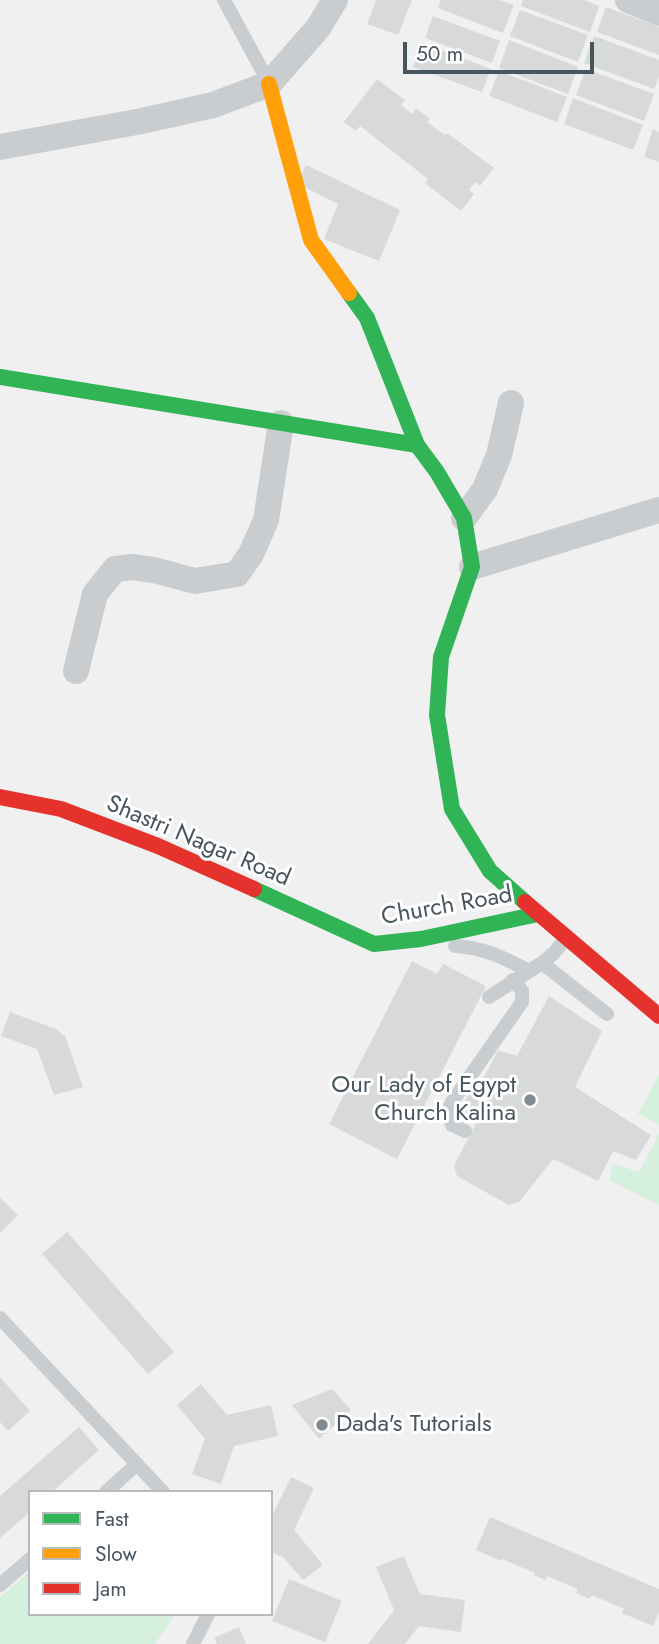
<!DOCTYPE html>
<style>
body{margin:0}
#map{position:relative;width:659px;height:1644px;overflow:hidden;background:#f1f0f0;font-family:Jost,sans-serif}
canvas{display:block}
.legend{position:absolute;left:28px;top:1490px;width:245px;height:126px;box-sizing:border-box;background:#fff;border:2px solid #b5bbbe;margin:0;padding:9px 12px;list-style:none;font-size:21px;color:#47555d}
.legend li{display:flex;align-items:center;gap:14px;height:35px}
.legend b{width:35px;border:2px solid #b5bbbe}
.scale{position:absolute;left:403px;top:42px;width:191px;height:32px;box-sizing:border-box;border:4px solid #47555d;border-top:0;padding-left:9px;font-size:21px;line-height:24px;white-space:nowrap;color:#47555d;-webkit-text-stroke:5px #fff;paint-order:stroke}
</style>
<div id="map">
<canvas width="659" height="1644"></canvas>
<ul class="legend">
<li><b style="height:9px;background:#30b455"></b>Fast</li>
<li><b style="height:9px;background:#ff9f0a"></b>Slow</li>
<li><b style="height:9px;background:#e5322d"></b>Jam</li>
</ul>
<div class="scale">50 m</div>
</div>
<script>
const ctx = document.querySelector('canvas').getContext('2d');
ctx.lineJoin = 'round';
function fillPath(path, color) { ctx.fillStyle = color; ctx.fill(path, 'evenodd'); }
function trace(path, color, width, dash) { ctx.strokeStyle = color; ctx.lineWidth = width; ctx.lineCap = dash ? 'butt' : 'round'; ctx.setLineDash(dash || []); ctx.stroke(path); }
function write(font, color, halo, rows, align = 'center') {
  ctx.font = font + ' Jost,sans-serif'; ctx.lineWidth = 6; ctx.setLineDash([]); ctx.textBaseline = 'middle'; ctx.strokeStyle = halo; ctx.fillStyle = color; for (const [text, x, y, turn = 0] of rows) {
    ctx.save(); ctx.translate(x, y); ctx.rotate((+turn || 0) * Math.PI / 180); ctx.textAlign = isNaN(turn) ? turn : align; if (halo) ctx.strokeText(text, 0, 0); ctx.fillText(text, 0, 0); ctx.restore();
  }
}
const green = new Path2D(`
 M659,1075V1125L638,1114Z
 M659,1134V1205L609,1180L613,1164L639,1172Z
 M30,1571V1614H175L155,1644H0V1598Z`);
const building = new Path2D(`
 M376,0H412L398,35L367,24Z
 M441,0H500L514,5L503,33L438,8Z
 M523,0H584L599,6L590,32L521,6Z
 M606,7L659,27V55L597,32Z
 M520,10L588,35L578,62L510,36Z
 M433,16L500,41L492,63L425,38Z
 M594,36L659,60V76L654,89L584,63Z
 M509,40L578,67L568,94L499,68Z
 M422,43L491,69L482,92L413,67Z
 M586,69L654,94L644,121L576,95Z
 M499,71L567,97L557,122L489,96Z
 M377,79L405,100L401,105L412,114L416,108L430,119L427,122L445,135L447,133L494,168L480,186L475,182L469,190L474,194L461,211L425,183L428,179L360,126L356,131L344,122Z
 M573,98L643,125L633,150L564,124Z
 M653,129L659,132V162L644,157Z
 M306,165L400,210L379,261L324,239L338,204L297,183Z
 M412,961L437,974L443,964L486,986L397,1159L329,1124Z
 M549,996L602,1031L575,1087L651,1135L636,1160L613,1151L598,1181L553,1159L519,1202L509,1205L457,1176L454,1166L477,1121L461,1112L474,1079H483L498,1050L517,1056Z
 M10,1012L56,1029L65,1036L83,1087L54,1095L37,1049L1,1036Z
 M0,1198L18,1215L0,1233Z
 M67,1232L174,1352L148,1374L42,1254Z
 M0,1377L30,1411L8,1431L0,1422Z
 M201,1384L227,1415L271,1405L278,1436L234,1446L221,1484L192,1474L205,1439L177,1405Z
 M332,1389L351,1410L319,1439L292,1405Z
 M79,1427L99,1450L52,1492H30V1512L0,1538V1496Z
 M291,1477L314,1488L294,1530L323,1565L303,1580L282,1556V1557L271,1552V1518Z
 M490,1517L659,1589V1612L653,1626L622,1613L624,1609L592,1595L590,1599L576,1593L578,1589L547,1576L545,1580L534,1575L535,1573L502,1559L501,1561L476,1550Z
 M404,1556L420,1594L465,1600L461,1632L419,1626L405,1644H368L395,1609L394,1610L376,1567Z
 M289,1579L342,1601L325,1642L272,1621Z
 M239,1627L246,1644H217L214,1638Z`);
const lane = new Path2D(`
 M224,0L269,83
 M455,946C482,947 505,958 529,971
 M542,963L607,1014
 M489,997L542,963L554,953L565,939
 M465,1131L452,1125L448,1112L452,1102L522,1002V991L513,980
 M0,1318L163,1492
 M106,1492L137,1464
 M0,1585L30,1559
 M193,1644L208,1614`);
const street = new Path2D(`
 M628,0L659,13
 M0,147L142,121L213,105L269,84L318,28L335,0
 M464,518L485,489L499,455L511,403
 M472,567L659,510
 M76,671L95,594L115,569L132,567L154,570L195,581L237,574L251,554L266,520L281,423`);
const fast = new Path2D(`
 M349,293L367,318L417,445L437,472L464,518L472,567L441,657L437,715L452,809L490,871L525,902
 M0,377L417,445
 M254,889L374,944L421,939L538,914`);
const slow = new Path2D(`
 M269,84L311,240L349,293`);
const jam = new Path2D(`
 M0,797L61,809L158,846L254,889
 M525,902L659,1016`);
const markers = [
 [530,1100,7,"#828b90"],
 [322,1425,7,"#828b90"]
];
const streetNames = [
 ["Shastri Nagar Road",198,842,23],
 ["Church Road",447,907,-10]
];
const poiNames = [
 ["Our Lady of Egypt",516,1086],
 ["Church Kalina",516,1114],
 ["Dada's Tutorials",336,1425,"left"]
];
fillPath(green, '#d5f0dd');
fillPath(building, '#d8d9d9');
trace(lane, '#cacdcf', 14);
trace(street, '#cacdcf', 26);
trace(fast, '#30b455', 16);
trace(slow, '#ff9f0a', 16);
trace(jam, '#e5322d', 16);
for (const [x, y, r, color] of markers) { const dot = new Path2D(); dot.arc(x, y, r, 0, 2 * Math.PI); ctx.fillStyle = color; ctx.fill(dot); trace(dot, '#fff', 2.5); }
write('24px', '#47555d', '#fff', streetNames);
write('24px', '#47555d', '#fff', poiNames, 'right');
</script>
